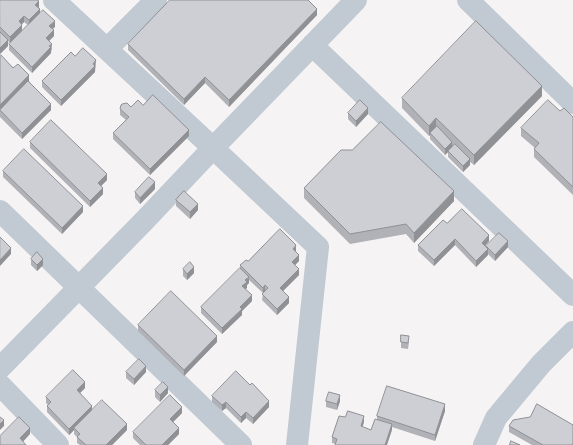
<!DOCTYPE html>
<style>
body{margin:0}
canvas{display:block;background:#f5f3f3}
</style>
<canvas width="573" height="445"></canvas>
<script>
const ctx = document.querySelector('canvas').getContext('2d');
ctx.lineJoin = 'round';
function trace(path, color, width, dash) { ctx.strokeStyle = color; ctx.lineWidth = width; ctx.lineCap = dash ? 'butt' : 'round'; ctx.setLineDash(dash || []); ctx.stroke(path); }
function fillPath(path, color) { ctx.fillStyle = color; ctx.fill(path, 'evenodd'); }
const street = new Path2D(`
 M54,0L213,148L318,247L297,445
 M468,0L573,103
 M312,45L573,295
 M107,49L156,0
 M0,211L241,445
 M0,368L144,221L213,148L356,0
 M0,385L58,445
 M484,445L496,418L541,364L573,332`);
const wall = new Path2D(`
 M0,0L39,7L40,13L55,27L52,29L54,36L49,41L52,50H51V53L32,73L9,50V44L10,43L8,41V46L0,54ZM24,22L28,25L22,31V24Z
 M317,15L229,107L205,83L184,105L128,50V44Z
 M0,56L29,81L51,110L22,139L0,117Z
 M75,56L96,66L95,67V72L61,106L42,87V81Z
 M542,96L474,165L470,162V165L463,172L448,157V152L445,155L430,139V135L429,136L402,108V98Z
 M143,105L189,136L150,175L113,139V133L126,120L120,115V109Z
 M560,111L573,117V195L534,157V149L535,148L521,136V128Z
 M348,113L368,114L356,127L348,119Z
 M30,142L107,180L101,186L103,194L90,207L30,148Z
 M3,171L83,212L62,234L3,177Z
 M304,188L454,201L414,243L406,234L350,244L304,198Z
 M155,189L140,204L135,198V192Z
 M176,200L198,210L190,219L176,206Z
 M447,223L489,241L485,246L486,247V246L508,247L495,261L488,254V255L476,267L455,245L434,266L418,251V245Z
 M296,251L299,261L295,265L299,275L283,291L289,303L277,315L262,300L263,293L249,280V283L247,285V288L245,289L252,301L242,311V315L222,334L201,313V307L240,269V265L248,261Z
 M31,259L43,265L37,271L31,265Z
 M183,269L194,273L187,280L183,276Z
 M138,325L217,342L184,376L138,331Z
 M401,335L409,342L408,349L401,348Z
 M126,372H146L134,385L126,378Z
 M85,388L80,393L92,410L127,430L112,445H80L77,443V437L74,434V430L69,435L47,412V406L48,405L46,403V397Z
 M155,390L168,393L160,402L155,397Z
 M212,396L269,407L253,424L246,418L241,423L226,408L222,411L212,402Z
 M326,401H340L337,410L326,407Z
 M445,411L435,441L392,427V430L336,444L332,443V437L364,422L362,427L371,430L377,420V416Z
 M182,413L173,422L179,434L168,445H140L133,438V432Z
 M509,426L573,445H532L509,432Z`);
const shadedWall = new Path2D(`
 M39,1V7L35,11V5Z
 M40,9V15L29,27V20Z
 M317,9V15L229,107V100Z
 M24,16V22L19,27V21Z
 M55,21V27L49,32V26Z
 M22,25V31L10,43V37Z
 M54,30V36L46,44V38Z
 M8,40V46L0,54V48Z
 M52,44L51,53L32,73V67L49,46Z
 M96,60L95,72L61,106V100Z
 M29,75V81L0,111V105Z
 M205,77V83L184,105V99Z
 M542,86V96L474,165V155Z
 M51,104V110L22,139V133Z
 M368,108V114L356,127V121Z
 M436,118V129L430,133V135L429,136V126Z
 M189,130V136L150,175V169Z
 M452,142V148L445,155V149Z
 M470,159V165L463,172V166Z
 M107,174V180L98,189V183Z
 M155,182V189L140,204V198Z
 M103,188V194L90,207V201Z
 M454,191V201L414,243V233Z
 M198,204V210L190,219V212Z
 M83,206V212L62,234V228Z
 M489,235V241L482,249V243Z
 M455,239V245L434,266V260Z
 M508,241V247L495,261V255Z
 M296,245V252L293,249Z
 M11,248V254L0,266V260Z
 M488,249V255L476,267V261Z
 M299,255V261L292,268V262Z
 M43,259V265L37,271V265Z
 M194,267V273L187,280V274Z
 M299,269V275L280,294V288Z
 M249,277V283L247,285V288L242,292V286L245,280Z
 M265,285V291L263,294V288Z
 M252,295V301L242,311V315L222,334V328L240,307Z
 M289,297V303L277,315V309Z
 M217,336V342L184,376V370Z
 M146,366V372L134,385V379Z
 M85,382V388L77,396V390Z
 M168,387V393L160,402V395Z
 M340,395V401L337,410V404Z
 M269,401V407L253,424V418Z
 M226,402V408L222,411V405Z
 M445,404V411L435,441V435Z
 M92,406V412L74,428V430L69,435V429Z
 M182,407V413L170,425V419Z
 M246,412V418L241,423V417Z
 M364,416V422L361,432V426Z
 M4,420V426L0,430V424Z
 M127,424V430L112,445H106Z
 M392,424V430L387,445H385Z
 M30,428V434L20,445V438Z
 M179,428V434L168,445H162Z`);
const building = new Path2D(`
 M0,0H37L39,1L35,5L40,9L29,20L24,16L19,21L22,25L10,37L0,27Z
 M170,0H308L317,9L229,100L205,77L184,99L128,44Z
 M43,10L55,21L49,26L54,30L46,38L52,44L49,46L51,47L32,67L9,44Z
 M476,21L542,86L474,155L436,118L429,126L402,98Z
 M0,32L8,40L0,48Z
 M83,48L96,60L93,64L95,66L61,100L42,81L71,52L75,56Z
 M1,55L13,68L18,64L29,75L0,105V56Z
 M28,81L51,104L22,133L0,110Z
 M153,95L189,130L150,169L113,133L129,117L120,109L121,105L122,104L127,103L131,107L138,100L143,105Z
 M360,100L368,108L356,121L348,113Z
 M548,100L560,111L564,108L573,117V187L534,149L539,143L521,128Z
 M51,120L107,174L98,183L103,188L90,201L30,142Z
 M381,122L454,191L414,233L406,224L350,234L304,188L341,150H352Z
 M437,126L452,142L445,149L430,133Z
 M455,144L470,159L463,166L448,151Z
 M24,149L83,206L62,228L3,171Z
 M149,177L155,182L140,198L135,192Z
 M184,191L198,204L190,212L176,200Z
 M462,209L489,235L482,243L488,249L476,261L455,239L434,260L418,245L443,220L447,223Z
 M280,229L296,245L293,249L299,255L292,262L299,269L280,288L289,297L277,309L262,294L268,288L265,285L263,288L240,265L246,260L248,261Z
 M499,233L508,241L495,255L486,246Z
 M0,237L11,248L0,260Z
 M37,252L43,259L37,265L31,259Z
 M190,262L194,267L187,274L183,269Z
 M240,268L249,277L245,280L247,282L242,286L252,295L240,307L242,309L222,328L201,307Z
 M171,291L217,336L184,370L138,325Z
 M401,335L409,336L408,343L401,342Z
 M139,359L146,366L134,379L126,372Z
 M73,370L85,382L77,390L92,406L69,429L47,406L51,402L46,397Z
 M236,371L250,385L252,383L269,401L253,418L246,412L241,417L226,402L222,405L212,396Z
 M163,382L168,387L160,395L155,390Z
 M387,386L445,404L435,435L377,416Z
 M329,392L340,395L337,404L326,401Z
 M170,395L182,407L170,419L179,428L162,445H146L133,432Z
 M102,400L127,424L106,445H86L77,437L80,434L74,428Z
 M537,404L573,425V443L572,445H543L509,426L513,420L530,417Z
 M348,411L364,416L361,426L371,430L375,419L392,424L385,445H335L337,439L332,437L339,416L345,417Z
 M0,417L4,420L0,424Z
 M19,417L30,428L20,438L26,445H0V436Z
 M511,441L520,445H510Z`);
trace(street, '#c1cad2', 22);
fillPath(wall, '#b0b2b7');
fillPath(shadedWall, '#909195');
fillPath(building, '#cdcfd5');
trace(building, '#909195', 1);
</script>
